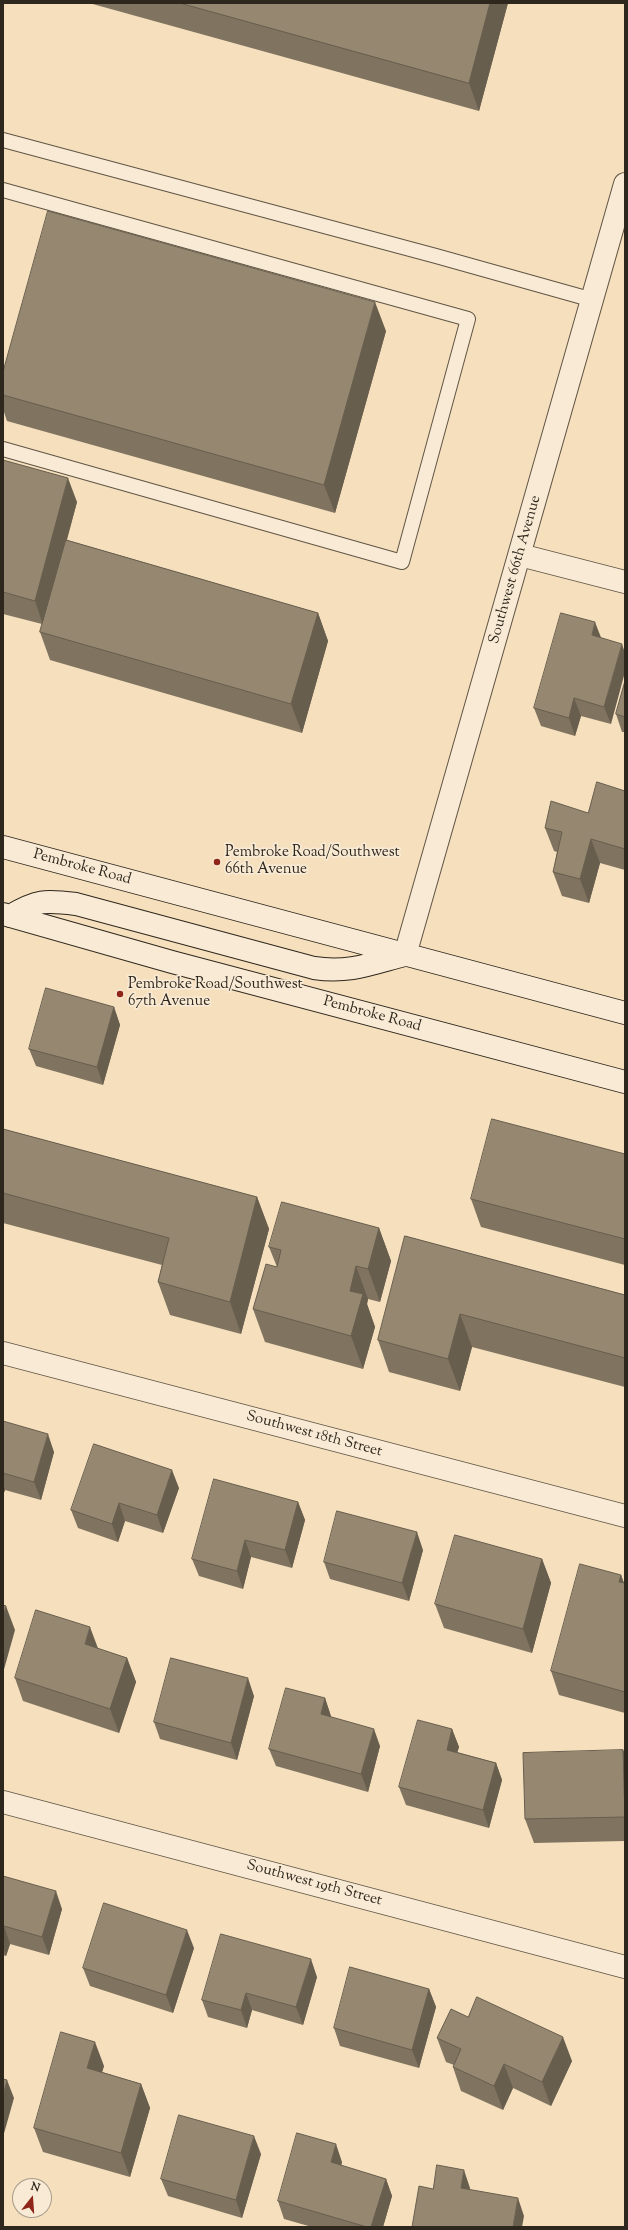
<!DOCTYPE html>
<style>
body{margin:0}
#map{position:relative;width:628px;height:2230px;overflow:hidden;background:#f5dfbd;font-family:"Sorts Mill Goudy",serif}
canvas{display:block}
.frame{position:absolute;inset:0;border:4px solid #2e271d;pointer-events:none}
.north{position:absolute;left:12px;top:2178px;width:40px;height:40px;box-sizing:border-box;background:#f8ead4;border:1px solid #a79c8b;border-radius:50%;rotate:17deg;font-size:11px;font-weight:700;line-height:16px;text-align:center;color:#2e271d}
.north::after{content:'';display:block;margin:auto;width:14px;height:18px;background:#8f2418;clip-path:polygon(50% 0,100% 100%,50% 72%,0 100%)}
</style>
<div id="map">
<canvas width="628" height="2230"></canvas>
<div class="frame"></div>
<div class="north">N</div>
</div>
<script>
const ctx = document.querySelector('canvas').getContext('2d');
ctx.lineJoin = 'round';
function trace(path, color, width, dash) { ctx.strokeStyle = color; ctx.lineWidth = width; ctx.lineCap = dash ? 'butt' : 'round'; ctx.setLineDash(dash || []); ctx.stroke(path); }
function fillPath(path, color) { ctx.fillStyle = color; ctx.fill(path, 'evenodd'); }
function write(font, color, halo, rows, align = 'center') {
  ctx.font = font + ' "Sorts Mill Goudy",serif'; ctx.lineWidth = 3.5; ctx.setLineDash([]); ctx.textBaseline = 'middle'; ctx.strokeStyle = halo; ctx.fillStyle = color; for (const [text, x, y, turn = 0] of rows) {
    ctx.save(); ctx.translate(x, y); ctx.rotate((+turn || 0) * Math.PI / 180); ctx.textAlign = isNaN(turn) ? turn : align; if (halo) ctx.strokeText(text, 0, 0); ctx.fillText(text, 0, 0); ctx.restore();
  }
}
const lane = new Path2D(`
 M3,140L436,256L593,300
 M3,190L468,319L402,562L3,449`);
const street = new Path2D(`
 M520,555L625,582
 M405,955L625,184
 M3,1353L625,1516
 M3,1802L625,1967`);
const secondary = new Path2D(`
 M3,847L625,1013
 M3,914L172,962L625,1082
 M10,916C37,900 45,900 76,904L314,968C350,973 370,964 404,955`);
const wall = new Path2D(`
 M89,3H508L479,111Z
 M386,331L335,513L7,421L3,409V372Z
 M3,460L77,502L67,540L318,613L328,641L302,733L50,660L40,632L42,624L3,614Z
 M601,638L611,724L581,716L575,736L541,726L534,708Z
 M625,681V732H622L616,714Z
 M625,791V870L600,863L589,903L562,896L553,872L557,852L554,851L545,828L588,813Z
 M114,1007L120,1025L103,1085L36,1066L29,1049Z
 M3,1129L257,1197L269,1229L241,1334L170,1315L158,1282L162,1265L3,1223Z
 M625,1154V1265L481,1227L471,1199Z
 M379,1228L391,1261L380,1302L368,1299L367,1304L375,1327L363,1369L265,1342L253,1309L277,1267L269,1247Z
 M405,1236L625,1295V1387L472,1347L460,1391L389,1372L378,1340Z
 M3,1421L54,1452L41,1500L5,1490L3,1495Z
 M179,1488L163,1533L125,1521L118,1542L78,1528L71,1510Z
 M298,1502L305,1520L292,1568L251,1557L243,1589L199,1576L192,1559Z
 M423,1550L409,1601L330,1579L324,1562Z
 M542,1559L551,1583L532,1653L444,1628L435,1604Z
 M621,1575L624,1583H625V1713L559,1695L551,1671Z
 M98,1649L127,1658L136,1682L119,1733L23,1701L15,1678Z
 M254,1696L237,1760L160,1739L154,1722Z
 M325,1698L331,1717L380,1746L368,1792L276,1766L269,1749Z
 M452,1729L459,1747L457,1752L496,1763L502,1780L489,1828L406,1805L399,1787Z
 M623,1750L625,1754V1841L534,1843L525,1819Z
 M3,1876L62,1909L49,1955L10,1944L6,1956L3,1955Z
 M194,1948L173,2013L90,1986L83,1968Z
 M317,1977L303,2025L252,2010L247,2028L208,2017L202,2000Z
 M429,1989L436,2007L419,2068L340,2046L334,2028Z
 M468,2017L572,2061L551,2106L513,2088L503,2110L461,2091L453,2067L454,2065L446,2062L437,2038Z
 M104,2066L102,2072L141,2084L150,2108L130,2177L43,2152L34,2128Z
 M261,2154L242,2218L168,2196L161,2179Z
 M342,2162L341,2166L386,2179L392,2196L383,2227H312L284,2219L278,2201Z`);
const shadedWall = new Path2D(`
 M490,3H508L479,111L469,83Z
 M375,302L386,331L335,513L324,485Z
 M68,478L77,502L43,625L35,601Z
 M318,613L328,641L302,733L291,704Z
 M595,622L602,640L592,635Z
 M622,644L625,653V672L611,724L604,707Z
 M574,698L581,716L575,736L569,718Z
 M591,839L600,863L589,903L580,879Z
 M114,1007L120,1025L103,1085L97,1067Z
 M257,1197L269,1229L241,1334L230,1302Z
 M379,1228L391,1261L380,1302L368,1269Z
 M356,1266L368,1299L367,1304L375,1327L363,1369L351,1336L350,1291Z
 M460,1314L472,1347L460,1391L448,1359Z
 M48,1434L54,1452L41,1500L34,1482Z
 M172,1470L179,1488L163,1533L157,1515Z
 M3,1485L5,1490L3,1495Z
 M298,1502L305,1520L292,1568L285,1550Z
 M119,1503L125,1521L118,1542L112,1524Z
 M417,1532L423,1550L409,1601L402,1583Z
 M245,1540L251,1557L243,1589L237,1571Z
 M542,1559L551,1583L532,1653L523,1629Z
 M621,1575L625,1586L619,1582Z
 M6,1606L15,1630L3,1673V1618Z
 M90,1627L99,1651L85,1644Z
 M127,1658L136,1682L119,1733L110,1709Z
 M248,1678L254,1696L237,1760L231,1743Z
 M325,1698L331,1716L327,1731L321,1714Z
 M374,1729L380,1746L368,1792L361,1774Z
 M452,1729L459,1747L453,1767L447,1750Z
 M623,1750L625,1754V1797Z
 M496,1763L502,1780L489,1828L483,1810Z
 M56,1891L62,1909L49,1955L42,1937Z
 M4,1926L10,1944L6,1956L3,1947V1929Z
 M187,1930L194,1948L173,2013L166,1995Z
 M311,1959L317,1977L303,2025L296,2007Z
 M429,1989L436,2007L419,2068L412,2050Z
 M246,1993L252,2010L247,2028L241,2010Z
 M563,2037L572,2061L551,2106L542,2082Z
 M95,2042L104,2066L96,2092L87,2068Z
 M504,2064L513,2088L503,2110L494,2086Z
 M7,2080L14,2098L3,2137V2096Z
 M141,2084L150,2108L130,2177L121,2153Z
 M254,2136L261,2154L242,2218L236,2200Z
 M336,2144L342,2162L337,2180L331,2162Z
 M464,2170L470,2188L467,2206L461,2188Z
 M386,2179L392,2196L383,2227H371Z
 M518,2198L524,2216L522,2227H513Z`);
const building = new Path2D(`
 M180,3H490L469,83Z
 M48,211L375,302L324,485L3,395V372Z
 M3,460L68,478L35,601L3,592Z
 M66,540L318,613L291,704L40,632Z
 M561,613L595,622L592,635L622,644L604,707L574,698L569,718L534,708Z
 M625,681V717L616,714Z
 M597,782L625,791V849L591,839L580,879L553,872L562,832L545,828L551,801L588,813Z
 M46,988L114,1007L97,1067L29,1049Z
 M492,1119L625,1154V1239L471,1199Z
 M3,1129L257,1197L230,1302L158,1282L169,1238L3,1193Z
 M282,1202L379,1228L368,1269L356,1266L350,1291L363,1294L351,1336L253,1309L266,1264L277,1267L281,1250L269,1247Z
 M405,1236L625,1295V1358L460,1314L448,1359L378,1340Z
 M3,1421L48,1434L34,1482L3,1473Z
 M94,1444L172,1470L157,1515L119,1503L112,1524L71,1510Z
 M214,1479L298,1502L285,1550L245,1540L237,1571L192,1559Z
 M337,1511L417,1532L402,1583L324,1562Z
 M455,1535L542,1559L523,1629L435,1604Z
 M580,1564L621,1575L619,1582L625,1583V1692L551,1671Z
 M3,1605L6,1606L3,1618Z
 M36,1610L90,1627L85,1644L127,1658L110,1709L15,1678Z
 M171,1658L248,1678L231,1743L154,1722Z
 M286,1688L325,1698L321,1714L374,1729L361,1774L269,1749Z
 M418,1720L452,1729L447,1750L496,1763L483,1810L399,1787Z
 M623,1750L625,1817L525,1819L523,1753Z
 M3,1876L56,1891L42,1937L4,1926L3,1929Z
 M104,1903L187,1930L166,1995L83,1968Z
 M221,1934L311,1959L296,2007L246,1993L241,2010L202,2000Z
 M350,1967L429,1989L412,2050L334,2028Z
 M477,1997L563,2037L542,2082L504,2064L494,2086L453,2067L461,2049L437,2038L451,2009L468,2017Z
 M61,2032L95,2042L87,2068L141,2084L121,2153L34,2128Z
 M3,2079L7,2080L3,2096Z
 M179,2115L254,2136L236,2200L161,2179Z
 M297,2133L336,2144L331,2162L386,2179L371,2227H367L278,2201Z
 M437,2165L464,2170L461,2188L518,2198L513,2227H412L419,2186L433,2189Z`);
const markers = [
 [217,862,4,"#8f2418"],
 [120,994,4,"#8f2418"]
];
const streetNames = [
 ["Southwest 66th Avenue",516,570,-74],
 ["Pembroke Road",82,868,15],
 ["Pembroke Road",372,1015,15],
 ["Southwest 18th Street",314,1435,15],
 ["Southwest 19th Street",314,1884,15]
];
const poiNames = [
 ["Pembroke Road/Southwest",225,853],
 ["66th Avenue",225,870],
 ["Pembroke Road/Southwest",128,985],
 ["67th Avenue",128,1002]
];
trace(lane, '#605545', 16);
trace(street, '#605545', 24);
trace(secondary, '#2e271d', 24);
trace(lane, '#f8ead4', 14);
trace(street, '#f8ead4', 22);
trace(secondary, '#f8ead4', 22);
fillPath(wall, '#807460');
fillPath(shadedWall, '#685e4e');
fillPath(building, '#958770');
trace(building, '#685e4e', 1);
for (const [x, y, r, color] of markers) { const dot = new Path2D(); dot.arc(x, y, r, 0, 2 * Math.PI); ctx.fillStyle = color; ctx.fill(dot); trace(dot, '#f8ead4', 1.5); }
write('15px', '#2e271d', '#f8ead4', streetNames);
write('15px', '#2e271d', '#f8ead4', poiNames, 'left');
</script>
